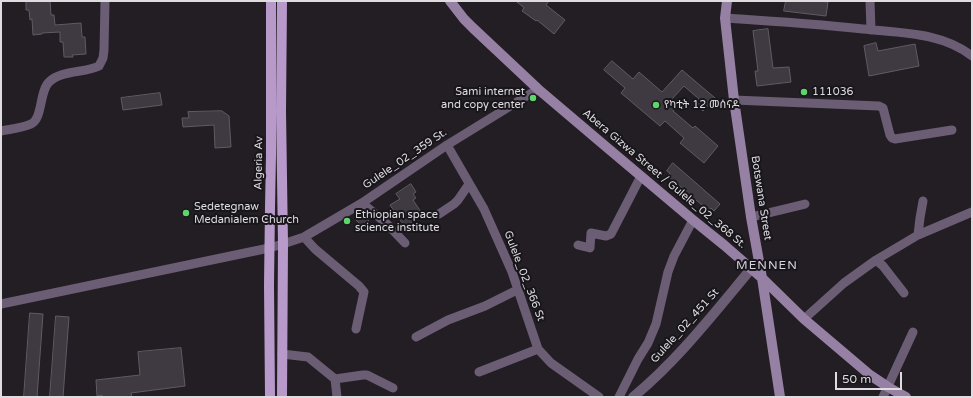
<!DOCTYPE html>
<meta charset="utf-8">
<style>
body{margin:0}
#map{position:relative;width:973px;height:398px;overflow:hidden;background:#221e24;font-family:"Varela Round",sans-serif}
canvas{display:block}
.frame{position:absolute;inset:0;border:2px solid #dfdce0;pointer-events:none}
.scale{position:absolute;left:835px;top:372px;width:67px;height:18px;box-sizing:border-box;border:2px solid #dfdce0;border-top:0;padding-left:5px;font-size:12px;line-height:14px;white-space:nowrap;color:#dfdce0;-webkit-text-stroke:3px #18151b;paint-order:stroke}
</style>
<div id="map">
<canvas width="973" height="398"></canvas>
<div class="frame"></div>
<div class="scale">50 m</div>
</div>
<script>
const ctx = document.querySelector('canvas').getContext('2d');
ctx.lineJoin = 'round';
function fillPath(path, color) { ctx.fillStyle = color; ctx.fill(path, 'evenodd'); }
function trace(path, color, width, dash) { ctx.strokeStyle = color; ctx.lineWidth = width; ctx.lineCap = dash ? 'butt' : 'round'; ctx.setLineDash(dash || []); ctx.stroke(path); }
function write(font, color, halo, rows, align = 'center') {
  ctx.font = font + ' "Varela Round","Noto Sans Ethiopic",sans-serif'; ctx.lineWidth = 4; ctx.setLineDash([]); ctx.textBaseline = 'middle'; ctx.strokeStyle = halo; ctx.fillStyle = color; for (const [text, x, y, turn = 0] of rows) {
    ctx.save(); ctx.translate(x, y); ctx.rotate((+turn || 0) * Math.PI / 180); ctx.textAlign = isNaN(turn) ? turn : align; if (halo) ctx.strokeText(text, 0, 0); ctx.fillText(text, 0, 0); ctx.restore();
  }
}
const building = new Path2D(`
 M50,1L51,15H54L55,25L81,23L82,37H85L86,54L72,55L73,57H64L63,42H60V32L42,33V34L33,35L32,19L30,20L29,10H26V2Z
 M516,1H549L546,5L565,20L554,34L537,20L536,21L522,11L524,8Z
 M786,1H819L828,2L826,16L784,11Z
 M768,29L773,68L789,67L791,82L757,86L755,71H758L753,31Z
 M876,43L878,51L915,44L919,66L869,76L864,46Z
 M612,61L633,79L639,72L662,92L682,70L715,98L703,111L695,104L699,99L684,86L671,100L678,106L673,111L693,128L695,126L718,146L704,163L680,143L684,138L665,121L660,126L621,93L625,88L604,70Z
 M160,93L162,105L123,110L121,98Z
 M222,111L229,116L231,147L215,148L214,125L183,127L182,118H189L188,112Z
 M673,163L720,204L714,211L711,208L709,211L668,176L670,173L667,171Z
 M411,184L416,192L413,194L416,198L413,200L421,212L413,218L415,220L405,227L390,205L400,199L396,194Z
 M362,214L369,221L363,227L356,220Z
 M30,313L43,314L37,397H24Z
 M56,316L69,317L63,397H50Z
 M181,348L185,386L131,393L132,397H102V395L97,396L96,380L140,375L138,352Z`);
const minor = new Path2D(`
 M870,1L871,30
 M725,18C771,21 817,24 863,29C900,33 941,32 972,56
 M734,100L879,106L883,108L890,135L892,138L895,139L952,130
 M1,131C11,129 23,128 31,124C43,118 39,92 49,82C61,70 85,73 99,66L103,58L104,50L105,1
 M447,145L484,209L512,272L538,349L551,363L599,397
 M362,203L386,223L405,243
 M439,214L454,204L458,200L469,184
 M751,217L805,204
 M918,235L920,218L923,201
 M304,237L315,249L359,286L364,292L356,329
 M578,245L590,248L591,233L606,236L611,234L641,176
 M876,260L883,266L904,293
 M1,304L269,248L283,244L304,237L362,203L447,145L538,89
 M804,319L844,283L876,260L918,235L972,212
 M416,337L448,320L485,306L519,289
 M282,354L308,357L335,379L337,397
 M479,372L538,349
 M335,379L363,375H367L393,388
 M619,397L638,359L648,343L656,324L668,272L674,256L693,220
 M883,397L913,332`);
const tertiary = new Path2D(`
 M633,397C678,360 714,313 751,269`);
const secondary = new Path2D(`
 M450,1L464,19L473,28L538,89L604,145L693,220L724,245L762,278L804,319L870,375L888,387L906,397
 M727,1L725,18L734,100L751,217L762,278L780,397`);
const primary = new Path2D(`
 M282,1L281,111L283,244L282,397
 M270,397L269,285L270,208L271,155V1`);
const markers = [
 [804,92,4,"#5ed56c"],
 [533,98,4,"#5ed56c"],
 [656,105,4,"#5ed56c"],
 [186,213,4,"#5ed56c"],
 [347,221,4,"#5ed56c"]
];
const poiNames = [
 ["Sami internet",525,92,"right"],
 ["and copy center",525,105,"right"],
 ["111036",812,92],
 ["የካቲት 12 መሰናዶ",664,105],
 ["Sedetegnaw",194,207],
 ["Medanialem Church",194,220],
 ["Ethiopian space",355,215],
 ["science institute",355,228]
];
const streetNames = [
 ["Gulele_02_359 St.",405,159,-34],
 ["Algeria Av",259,163,-89],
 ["Abera Gizwa Street / Gulele_02_368 St.",664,179,40],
 ["Botswana Street",761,198,81],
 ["Gulele_02_366 St",524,276,69],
 ["Gulele_02_451 St",685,326,-48]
];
const neighbourhoodNames = [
 ["MENNEN",767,266]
];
fillPath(building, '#3f3a42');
trace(building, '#605b63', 1);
trace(minor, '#6b5d74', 9);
trace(tertiary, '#6b5d74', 10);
trace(secondary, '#9680a4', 10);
trace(primary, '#b89aca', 10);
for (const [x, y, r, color] of markers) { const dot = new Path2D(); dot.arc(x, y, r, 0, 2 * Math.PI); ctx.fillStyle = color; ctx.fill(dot); trace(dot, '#18151b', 1.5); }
write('11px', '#dfdce0', '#18151b', poiNames, 'left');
write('11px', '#dfdce0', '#18151b', streetNames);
ctx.letterSpacing = '1px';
write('12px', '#d6d1da', '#18151b', neighbourhoodNames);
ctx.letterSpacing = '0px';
</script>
